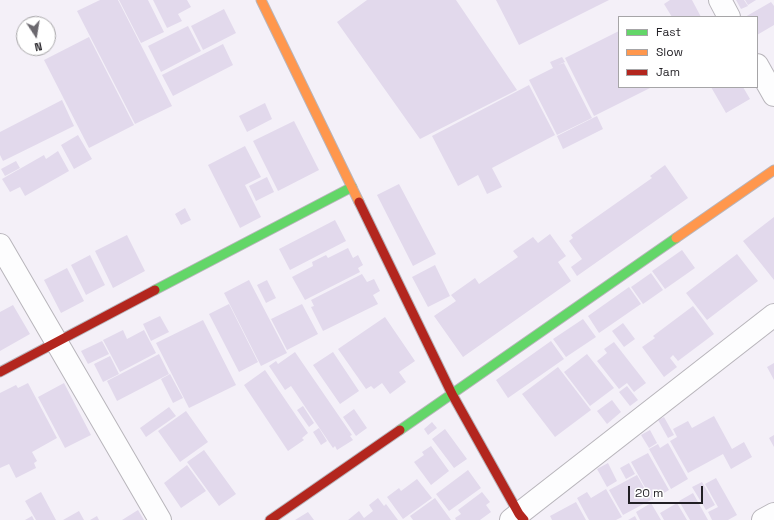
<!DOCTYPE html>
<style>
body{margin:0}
#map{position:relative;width:774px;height:520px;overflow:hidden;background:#f4f0f8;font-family:"Space Grotesk",sans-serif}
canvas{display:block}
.legend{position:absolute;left:618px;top:16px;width:140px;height:72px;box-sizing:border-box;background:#fff;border:1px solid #a6a5a7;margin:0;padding:5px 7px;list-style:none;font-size:12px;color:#211f24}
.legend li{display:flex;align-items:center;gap:8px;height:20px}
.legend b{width:20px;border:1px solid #a6a5a7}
.north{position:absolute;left:16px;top:16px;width:40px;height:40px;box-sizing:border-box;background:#fff;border:1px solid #a6a5a7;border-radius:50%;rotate:168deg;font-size:11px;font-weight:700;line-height:16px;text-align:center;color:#211f24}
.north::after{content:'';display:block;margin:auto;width:14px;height:18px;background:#6b686e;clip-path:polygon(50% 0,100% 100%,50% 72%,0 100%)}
.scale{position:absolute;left:628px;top:486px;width:75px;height:18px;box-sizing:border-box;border:2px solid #211f24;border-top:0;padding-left:5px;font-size:12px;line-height:14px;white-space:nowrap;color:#211f24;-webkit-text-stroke:3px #fff;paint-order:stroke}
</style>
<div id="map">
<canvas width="774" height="520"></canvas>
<ul class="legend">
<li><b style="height:5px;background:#63d668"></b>Fast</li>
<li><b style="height:5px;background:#ff974d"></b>Slow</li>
<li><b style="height:5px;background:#b3261e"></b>Jam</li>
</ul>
<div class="north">N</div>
<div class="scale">20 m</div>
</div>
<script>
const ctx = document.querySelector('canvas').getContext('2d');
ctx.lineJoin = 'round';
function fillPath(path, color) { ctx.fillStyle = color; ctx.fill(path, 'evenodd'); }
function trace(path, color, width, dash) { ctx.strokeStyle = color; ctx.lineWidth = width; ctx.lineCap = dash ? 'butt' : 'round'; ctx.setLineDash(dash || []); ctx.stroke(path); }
const building = new Path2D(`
 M100,0H118L172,106L135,124L77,11Z
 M119,0H148L164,32L141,43Z
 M153,0H187L191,7L178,14L182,21L167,28Z
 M367,0H456L517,90L420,139L337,22Z
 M496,0H609L519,45Z
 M670,0H692L701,17H672L664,4Z
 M736,0H744L748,6L741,9Z
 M745,0H756L748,5Z
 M771,2L774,6V25L757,35V17H745Z
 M224,9L236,33L203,50L191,26Z
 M188,26L201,51L161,72L148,46Z
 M619,31V87H652L594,116L565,58Z
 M89,37L134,125L89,148L44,60Z
 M223,44L233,65L173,96L162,75Z
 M562,57L565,62L558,65L564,63L592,118L557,135L529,80L553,68L550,62Z
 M529,85L555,135L492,168L502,187L487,194L478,175L458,186L432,136Z
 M711,87H743L750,99L726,113Z
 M62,100L74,126L3,161L0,155V132Z
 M265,103L272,119L247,132L239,116Z
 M597,116L603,129L563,149L557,136Z
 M294,121L319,170L278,191L253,141Z
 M78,135L92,159L74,169L61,145Z
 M245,146L261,177L245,185L261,217L240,228L208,165Z
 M58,151L69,171L25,196L20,187L10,192L2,179L44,155L46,159Z
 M16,161L20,168L5,176L1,169Z
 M665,165L688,198L577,276L571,267L582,259L569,241L573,238L571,235L652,178L650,176Z
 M267,177L274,192L256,201L249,186Z
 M399,184L436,254L413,266L377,195Z
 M185,208L191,220L181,225L175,214Z
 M774,217V280L743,241Z
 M335,220L346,241L290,270L279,249Z
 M550,234L566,256L558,262L571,281L463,357L434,316L456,301L451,295L475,278L479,284L518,257L513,251L533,237L538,243Z
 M127,235L145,271L113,288L95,251Z
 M348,248L353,258L358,255L363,265L358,268L360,272L305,300L292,277L313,266L312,262L326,255L328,258Z
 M682,250L695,268L665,289L652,271Z
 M737,254L758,281L707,320L686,293Z
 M90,255L105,285L86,295L71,265Z
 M435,265L450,296L428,307L412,277Z
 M67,268L84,301L61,313L44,280Z
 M651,273L663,290L643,304L631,287Z
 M362,274L367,282L374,279L380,291L373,295L378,304L323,331L311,307L314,306L311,300Z
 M249,280L287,353L261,366L224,293Z
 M267,280L276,298L266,303L257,285Z
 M629,287L641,304L599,333L588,316Z
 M229,304L258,362L239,372L209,314Z
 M302,304L318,334L287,350L271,319Z
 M13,305L30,334L0,351V312Z
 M693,306L714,334L678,361L673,355L670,358L677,367L664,377L642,347L655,338L653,336Z
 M160,316L169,332L151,341L143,324Z
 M385,317L415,361L399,372L406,382L390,394L382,383L374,389L371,386L366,389L338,349Z
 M583,319L596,337L566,357L553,339Z
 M203,320L236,385L189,408L156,343Z
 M623,323L635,339L624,347L612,331Z
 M123,330L127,339L144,330L156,353L120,372L103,340Z
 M102,341L109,354L88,364L81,351Z
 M551,341L564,359L508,398L496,380Z
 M614,342L646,383L634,392L627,383L619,389L597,361L607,353L604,349Z
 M295,352L352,435L350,436L353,440L337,450L335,446L333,448L291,386L285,390L269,366L276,361L278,364Z
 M333,352L359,391L340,404L313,365Z
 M159,354L169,374L117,401L107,381Z
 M587,354L614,388L590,406L564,372Z
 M110,356L119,374L103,382L94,364Z
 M774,363V380L767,367Z
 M558,367L591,410L555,437L522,394Z
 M265,370L308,433L302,438L304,440L288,451L244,385Z
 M170,374L183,398L173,403L161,379Z
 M28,383L57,438L32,452L37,461L34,463L36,468L16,478L9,464L0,468V393L16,385L18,388Z
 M64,383L91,435L65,448L38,397Z
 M627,386L638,400L630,406L619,392Z
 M612,400L621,412L607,424L597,411Z
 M303,406L314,423L309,427L297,410Z
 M169,407L176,416L146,437L140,428Z
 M354,409L367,428L356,436L343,417Z
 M186,411L208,442L180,462L158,431Z
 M714,416L732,449L744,442L752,457L731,469L723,454L688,473L670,441L677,437L673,429L688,421L692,428Z
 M664,417L674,435L668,438L658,420Z
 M432,422L437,428L428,435L424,429Z
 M319,428L327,441L321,445L313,432Z
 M445,429L467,459L454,468L432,439Z
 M650,430L657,443L649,448L641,435Z
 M774,435V447L769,438Z
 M668,443L688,479L671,489L649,449L658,444L660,448Z
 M431,446L449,471L431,485L414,462L424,455L422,452Z
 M204,450L236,494L219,506L187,462Z
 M648,453L669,490L652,500L631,462Z
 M608,463L617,481L607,487L597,469Z
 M629,463L635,474L626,479L620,468Z
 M187,465L206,491L181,508L164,483Z
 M468,470L481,488L449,511L436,494Z
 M637,475L651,500L623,515L609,490Z
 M716,478L737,515L728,520H712L708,512L718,507L705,484Z
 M417,479L432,498L403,519L387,497L399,488L401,491Z
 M702,482L715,505L706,510L692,487Z
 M606,489L622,517L616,520H589L577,498L587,492L591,498Z
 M41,492L56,520H36L25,501Z
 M482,492L490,502L486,505L491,512L480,520H456L455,518L461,514L458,510Z
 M693,493L708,520H690L679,501Z
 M378,498L384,506L386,504L398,520H348L359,511L364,518L373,511L369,505Z
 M435,498L451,520H413L410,516Z
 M576,502L586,520H552L550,516Z
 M651,503L661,520H640L636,512Z
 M677,503L687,520H664L660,513Z
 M138,510L144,520H122Z
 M79,511L84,520H63Z
 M308,512L314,520H295Z
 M32,516L34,520H25Z
 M97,516L99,520H90Z
 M635,516L637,520H628Z`);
const street = new Path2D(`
 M720,0L729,17
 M757,65L774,95
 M0,245L160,520
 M511,520L774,315
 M763,520L774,514`);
const fast = new Path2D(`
 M155,290L352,187
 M400,430L676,238`);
const slow = new Path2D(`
 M261,0L359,202
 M676,238L774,170`);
const jam = new Path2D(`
 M359,202L452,394L519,514L524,520
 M0,372L155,290
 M270,520L400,430`);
fillPath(building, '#e2d9ec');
trace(street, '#b8b5bb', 24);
trace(fast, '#b8b5bb', 11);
trace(slow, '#b8b5bb', 11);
trace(jam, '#b8b5bb', 11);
trace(street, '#fdfdfe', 22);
trace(fast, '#63d668', 9);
trace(slow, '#ff974d', 9);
trace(jam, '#b3261e', 9);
</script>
